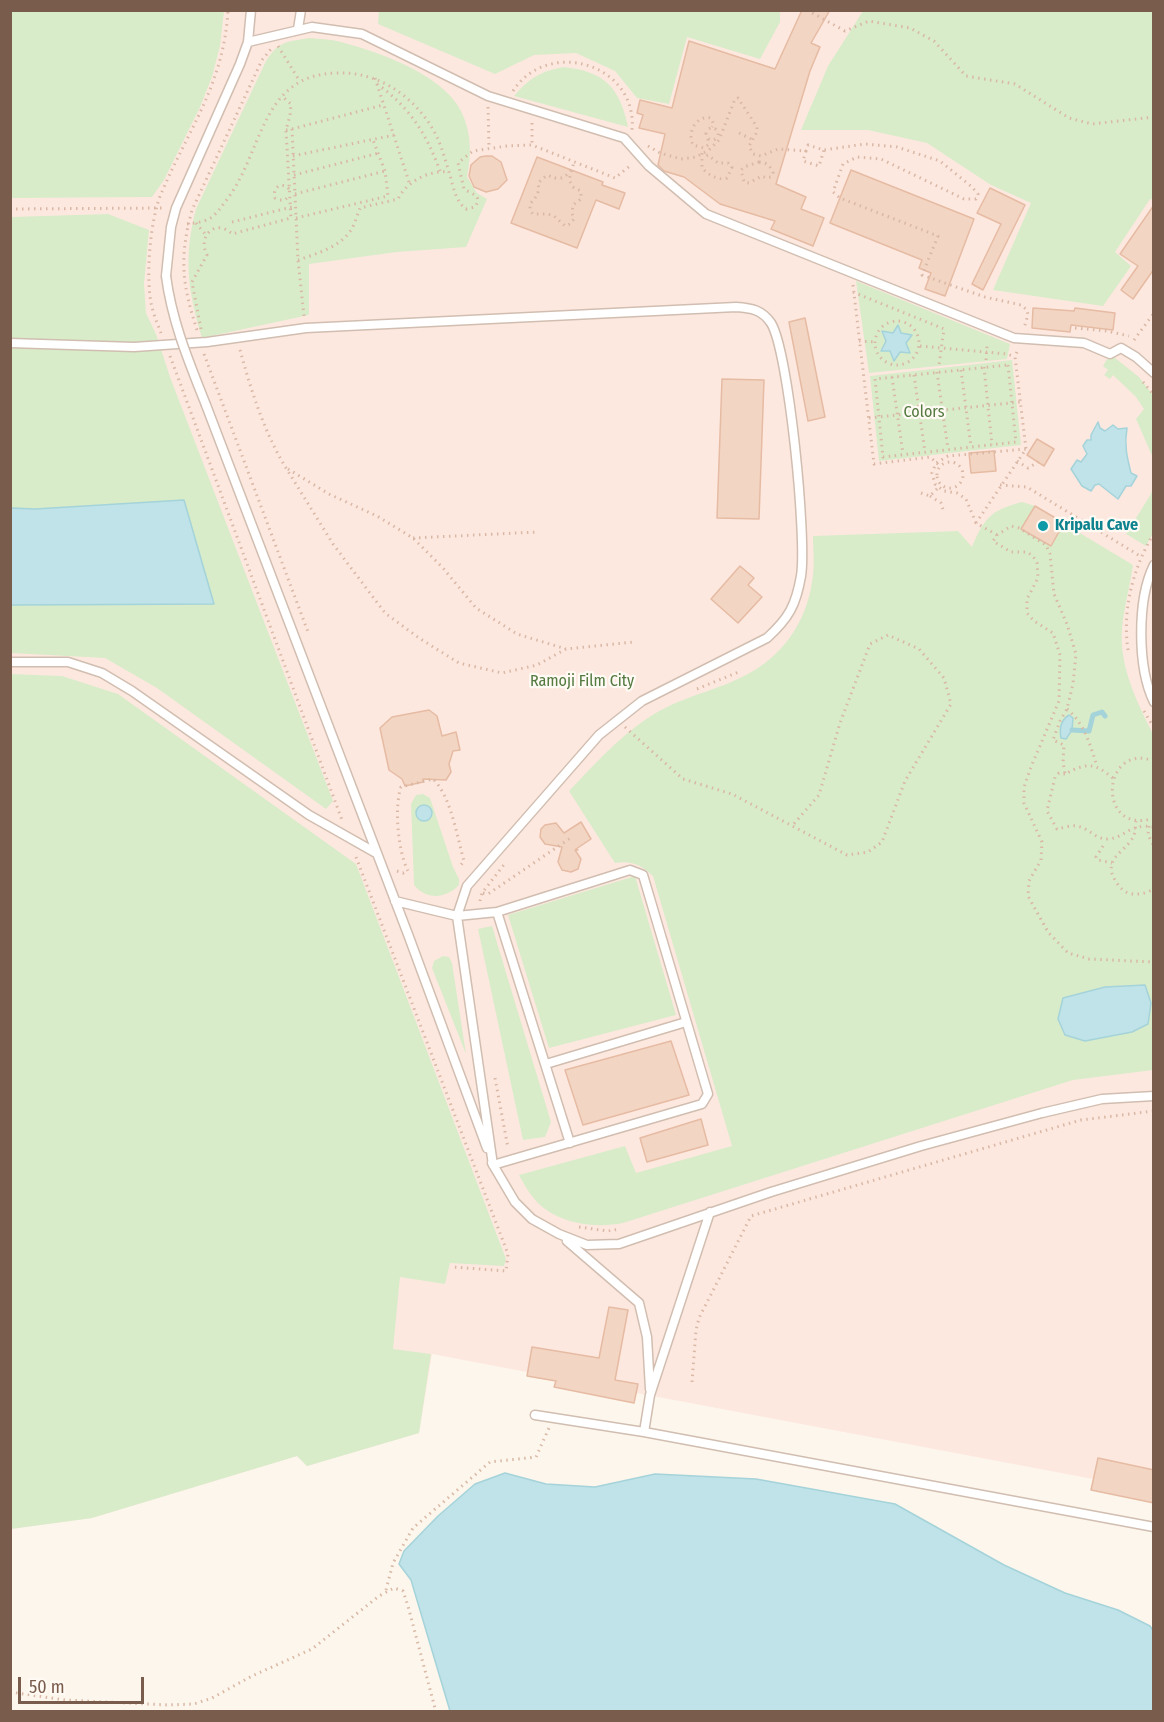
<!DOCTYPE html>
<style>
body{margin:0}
#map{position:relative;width:1164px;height:1722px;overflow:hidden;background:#fdf6ec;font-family:"Fira Sans Condensed",sans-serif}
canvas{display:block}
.frame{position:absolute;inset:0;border:12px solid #7a5c4d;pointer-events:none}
.scale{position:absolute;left:18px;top:1677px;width:126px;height:27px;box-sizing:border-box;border:3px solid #7a5c4d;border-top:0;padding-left:8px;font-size:18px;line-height:21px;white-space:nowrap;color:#7a5c4d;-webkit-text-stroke:4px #fffaf3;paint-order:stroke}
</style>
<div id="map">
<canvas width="1164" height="1722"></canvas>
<div class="frame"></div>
<div class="scale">50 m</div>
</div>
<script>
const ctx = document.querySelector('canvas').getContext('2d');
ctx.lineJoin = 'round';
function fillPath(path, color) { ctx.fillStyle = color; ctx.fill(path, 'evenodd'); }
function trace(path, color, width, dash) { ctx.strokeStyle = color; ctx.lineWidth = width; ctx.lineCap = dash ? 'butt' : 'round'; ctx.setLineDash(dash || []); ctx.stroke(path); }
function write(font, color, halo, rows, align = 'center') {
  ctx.font = font + ' "Fira Sans Condensed",sans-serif'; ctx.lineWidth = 4.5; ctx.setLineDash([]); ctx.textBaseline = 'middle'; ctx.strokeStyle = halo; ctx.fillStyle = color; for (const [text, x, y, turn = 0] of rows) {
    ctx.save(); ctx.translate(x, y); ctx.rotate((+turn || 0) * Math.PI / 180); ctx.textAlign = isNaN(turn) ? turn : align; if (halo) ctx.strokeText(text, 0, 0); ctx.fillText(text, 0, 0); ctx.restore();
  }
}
const commercial = new Path2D(`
 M10,11H1153V1503L1093,1479L637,1393L634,1403L554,1387L555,1381L527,1376V1372L432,1354L419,1433L307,1466L297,1456L92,1518L11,1529Z`);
const green = new Path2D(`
 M15,10L224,11L220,46L212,77L200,107L164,180L152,197L11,198L10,12Z
 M379,10H780V22L760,59L687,37L669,104L637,98L615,71L576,53L534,55L495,74L378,24Z
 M863,11H1153V200L1150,199L1115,252L1131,266L1103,306L993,290L1031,203L991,185L927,143L868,130H801L828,66Z
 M309,38C319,39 331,39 341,42C379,52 445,75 462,113C472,135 471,155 467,177L477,193L487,199L466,247L397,252L309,264V315L202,338C188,291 183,258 196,209L266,61C279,41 286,42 309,38Z
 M563,67C604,71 620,87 628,127L514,96C530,78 539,72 563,67Z
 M108,214L149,230L144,284L146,313L156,334L170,377L333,801L326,809L157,688L105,658L11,653V217Z
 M856,281L1010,344L1007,359L869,373Z
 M1110,354L1139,377L1153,395V458L1136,419L1144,409L1136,397L1113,375L1110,379L1104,375L1108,370L1103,366Z
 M1012,360L1021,445L879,461L870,376Z
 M1153,485V533L1146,546L1126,534L1151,494Z
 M1022,502L1035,506L1133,565C1130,586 1124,607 1122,629C1119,666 1137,702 1153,734V1070L1073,1080L623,1223C592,1229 552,1223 532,1196C527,1190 523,1182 519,1175L625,1146L636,1173L732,1146L653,876C641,865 632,860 615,863L569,791C599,760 629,725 669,706C694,694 722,688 746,675C783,656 806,622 812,582C815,567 813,551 813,536L958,531L972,547C984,518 991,510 1022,502Z
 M11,674L62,676L118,694L356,864L506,1259L504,1266L450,1263L445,1284L400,1277L393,1349L431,1354L419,1433L307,1466L297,1456L92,1518L11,1529Z
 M423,794L430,798L453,867L459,879V885C446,899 426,900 414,885L411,804L416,795Z
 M635,876L676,1015L549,1048L508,915Z
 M492,926L551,1122L545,1137L523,1140L478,929Z
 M443,956L449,957L452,963L466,1054L432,968L434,961Z`);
const water = new Path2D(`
 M898,325L901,333L912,335L906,343L910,353L900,352L894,361L890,351H881L886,341L882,331L893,333Z
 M1098,422L1100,428L1105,431L1113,425L1118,429L1127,428C1124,445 1127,457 1131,473L1137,476L1131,486H1126L1118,499L1099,484L1095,485L1091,491L1082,486L1071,469L1077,460L1081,462L1087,454L1083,446L1087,440H1091V435Z
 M184,500L214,604L11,605V508L35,509Z
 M1069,715L1073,718L1072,730L1066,739L1061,738C1059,728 1061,720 1069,715Z
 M416 813a8 8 0 1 1 16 0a8 8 0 1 1-16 0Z
 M1145,985L1151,1003L1148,1024L1132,1032L1085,1041L1065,1035L1058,1019L1063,998L1105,987Z
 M505,1473L546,1484L595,1487L655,1474L756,1479L895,1504L1004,1565L1065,1593L1118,1610L1150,1626L1154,1632L1153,1711H450L411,1580L399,1564L404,1551L438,1516L475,1484Z`);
const stream = new Path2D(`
 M1072,730L1089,731L1093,715L1102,712L1105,716`);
const building = new Path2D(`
 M802,10H830L811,43L820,47L810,71L776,184L806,197L801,209L824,218L813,246L771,229L775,221L720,204L684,177L664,171L658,165L665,134L639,128L643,115L637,113L640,100L672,108L689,41L775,69Z
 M486,156H492L501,162L507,180L498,189L486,192L474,187L469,176L471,165L480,157Z
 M537,157L603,182L602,185L625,193L619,209L596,200L577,248L511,223Z
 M851,170L974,219L945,296L925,289L931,273L919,268L922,260L830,223Z
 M990,188L1025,205L983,290L972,284L1001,224L977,213Z
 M1154,205V269L1133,299L1121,290L1138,266L1120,254Z
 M1033,308L1074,311L1075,308L1115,313L1113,330L1071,325L1070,332L1032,328Z
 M805,318L825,417L808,421L789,322Z
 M722,379L764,380L759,519L717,518Z
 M1037,439L1054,449L1044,466L1027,455Z
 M994,451L996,471L971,473L969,453Z
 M1035,506L1064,523L1051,546L1021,529Z
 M740,566L754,578L748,585L762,597L738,623L711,599Z
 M429,710L437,716L442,736L456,732L460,750L453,751L449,764L451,772L446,780L423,779V782L405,786L402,779L389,770L380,728L392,717Z
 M581,822L591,839L576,849L578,850H575L581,859L578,869L571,872L562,870L558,862L562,847L545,844L540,837L541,829L545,825L556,823L564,833Z
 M671,1041L689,1095L583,1125L565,1070Z
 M701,1119L708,1145L647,1162L640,1138Z
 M609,1307L628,1310L615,1380L638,1384L634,1403L554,1387L556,1381L527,1376L532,1347L599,1358Z
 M1098,1458L1154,1470V1503L1091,1490Z`);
const path = new Path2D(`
 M807,10L845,31L869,21L910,28L934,41L966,76L1015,84L1069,118L1092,124L1154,117
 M278,46L299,80
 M375,78L409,182
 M377,84C409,106 427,135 440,171
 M513,91C548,37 638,64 632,130
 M488,107L489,148
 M532,123V145
 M706 134a6 6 0 1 1 12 0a6 6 0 1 1-12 0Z
 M292,129L383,105
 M286,130L292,129L298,260L304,316
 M739,133L751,139
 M708,139V145L704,148L693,145C687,132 696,115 711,118L714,125L712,127
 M648,146L660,153L681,159L696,157L709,150L719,140L735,99L738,98L757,127V132L749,146L753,154L761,156L778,149L806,151L808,145L824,150L865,144L897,147L940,161L972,187L978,194L976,199H964L881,159L857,157L843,164L833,192L840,198L938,236L922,275L985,297L1021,305L1027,310L1028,315L1024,328
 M806,151L803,161L819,166L824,150
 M702,153V168C709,175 718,181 727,178L732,167L728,163H718L708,155L703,157
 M293,156L394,135
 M759,162C767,163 770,165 773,173L771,177L766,178L762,176L749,183L744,182L741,170L744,167Z
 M571,170C563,180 559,180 547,175L538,183C540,193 536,197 530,204V210L533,214H547L554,216L565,226L570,224L574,219L572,213L573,205L581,199V191L573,187L569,180L574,162
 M294,175L379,153
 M289,189C281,181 272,188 275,198L280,200H285L289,196
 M295,194L385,171
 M10,209L165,208
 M296,218L388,196L385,171L373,140
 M232,222L296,206
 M196,223L206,235
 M187,224C194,223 203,222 209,219C217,214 222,206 228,198C263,151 261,75 336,73C375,71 410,93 431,126C440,140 444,156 449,172C453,185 455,201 466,209L475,207C483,195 471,194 464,189L458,163L473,151L507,146L532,145L615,178L631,165
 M298,260C316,254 340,247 351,230C355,224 357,215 360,208L398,199C407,181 429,170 449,172
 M853,285L874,464L930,457L940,466
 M853,292L944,329L939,365
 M875 343a22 22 0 1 1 44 0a22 22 0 1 1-44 0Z
 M1075,328L1107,331L1129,336
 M201,329L192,282L207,255C197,236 216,218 232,234L291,218L286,130L290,116L291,104L284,98H280
 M197,330C182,284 179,258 192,210L262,60L271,49
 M161,333C158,325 154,316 152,307C145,281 150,220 161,194C188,130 224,84 228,10
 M1134,340L1154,313
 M859,341L875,342
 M920,346L1007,354L1015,357
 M240,350C251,390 264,432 286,468L333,544L385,613L419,638L459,663L502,673L537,665L566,649L634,642
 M204,354L308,632
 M170,356L342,820
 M986,360L987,346
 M1008,365L1016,442L883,457L875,379Z
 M984,367L992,445
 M961,370L971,447
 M937,372L948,449
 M914,375L925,452
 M892,377L903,454
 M1143,382L1154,395
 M869,418L1020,402
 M1017,461L1028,468L1038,462
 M937 475a13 13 0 1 1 26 0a13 13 0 1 1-26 0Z
 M288,469L329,494L377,516L413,538L443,568L476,608L517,634L566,649
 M1000,485L1027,487L1140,556
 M921,493L930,496L938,488
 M930,496L941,503L944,513
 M976,523L966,499L957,493L944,491L935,484L932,473L936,463L948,456L1026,449
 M997,535L976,523L1026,449L1015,357L1018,349
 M413,538L538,532
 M1128,650C1122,609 1133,568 1154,533
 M697,689L741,671
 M1067,709C1085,724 1090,745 1097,766
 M1144,711L1154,728
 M625,727L683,779L732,794L847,855L868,852L882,842L905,781L951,704L944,678L919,649L888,635L870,644L840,723L819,795L792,826
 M1154,761C1101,741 1096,837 1154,818
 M1065,774L1059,773L1055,777L1047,811L1057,829C1063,828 1070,825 1076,826C1088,827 1096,840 1108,839C1125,838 1129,823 1154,827
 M1113,778C1094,763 1088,762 1065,774L1063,762L1064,745L1053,740L1060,721L1067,709L1073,684L1076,654L1067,624L1054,594L1050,554L1046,545L1019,528L1011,526L997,535L993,541L1011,552H1027L1033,556L1037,563L1038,578L1027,599V613L1034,621L1053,633L1060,655L1059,701L1031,767L1024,787V803L1042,842L1041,860L1029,881L1028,896L1048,932L1068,953L1089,959L1154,962
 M1136,821C1135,826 1136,834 1132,839C1124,852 1104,859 1114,878C1116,883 1121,889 1126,892C1135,896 1145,894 1154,889
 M1149,826L1148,835L1154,846
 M1103,846L1096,857L1098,860L1112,863
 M356,857L508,1254L506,1271L453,1267
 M397,871L403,873L408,871C398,852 394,807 401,787L433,779C451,796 457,837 464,861L460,866
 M483,893L488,894L572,837
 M480,901L482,893L506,862
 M495,1078L508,1148
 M579,1227L608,1231L620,1229
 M692,1382L696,1330L699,1318L751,1216L1081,1120L1154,1111
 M386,1590L393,1563L413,1528L490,1462L536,1457L549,1428
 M10,1692L65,1700L168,1705L194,1704L212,1698L252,1676L312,1649L379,1596L394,1588L403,1591L408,1606L436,1712`);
const service = new Path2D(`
 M298,29L301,10
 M248,42L312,27L362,34L488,96L624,138L649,166L706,214L1014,338L1084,343L1110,354L1121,348L1136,357L1154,373
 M166,276L171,227L176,208L240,64L248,42L251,10
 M10,343L134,347L207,342L306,328L736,307C752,308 762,310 771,323C789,352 807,540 801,576C796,605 789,618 767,638L642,701L599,735L467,886L457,916L493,1165L702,1104L708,1094L643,875L630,870L497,912L457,916L395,901
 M206,405L409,937L487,1148
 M1154,565C1137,599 1137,667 1154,702
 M10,662H68L102,673L132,691L309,815L376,853
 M497,912L570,1143
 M546,1064L686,1022
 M492,1163L515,1202L532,1219L559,1234L587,1245L619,1244L771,1192L921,1146L1042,1113L1102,1099L1154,1096
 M710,1212L650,1395L644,1432L1154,1527
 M567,1241L639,1303L647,1337L650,1389
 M535,1415L644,1432`);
const serviceBridge = new Path2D(`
 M166,276C172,322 189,362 206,405`);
const markers = [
 [1043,526,6,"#0f9aa8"]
];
const parkNames = [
 ["Colors",924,413],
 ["Ramoji Film City",582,682]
];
const cultureNames = [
 ["Kripalu Cave",1055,526]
];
fillPath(commercial, '#fde8e0');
fillPath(green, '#d8ecc9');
fillPath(water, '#bfe3e8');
trace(water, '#a5d3da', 1.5);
trace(stream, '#a5d3da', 5);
fillPath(building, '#f3d5c3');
trace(building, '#e6bba3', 1.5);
trace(service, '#d1beb0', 11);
trace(path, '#d9b8a5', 3, [1.5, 4.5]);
trace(service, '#fff', 8);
trace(serviceBridge, '#d1beb0', 11, []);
trace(serviceBridge, '#fff', 8);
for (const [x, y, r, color] of markers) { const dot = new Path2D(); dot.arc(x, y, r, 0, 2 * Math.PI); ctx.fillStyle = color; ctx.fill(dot); trace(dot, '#fffaf3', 2); }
write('16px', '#537a41', '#fffaf3', parkNames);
write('bold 16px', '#0d838f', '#fffaf3', cultureNames, 'left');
</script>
